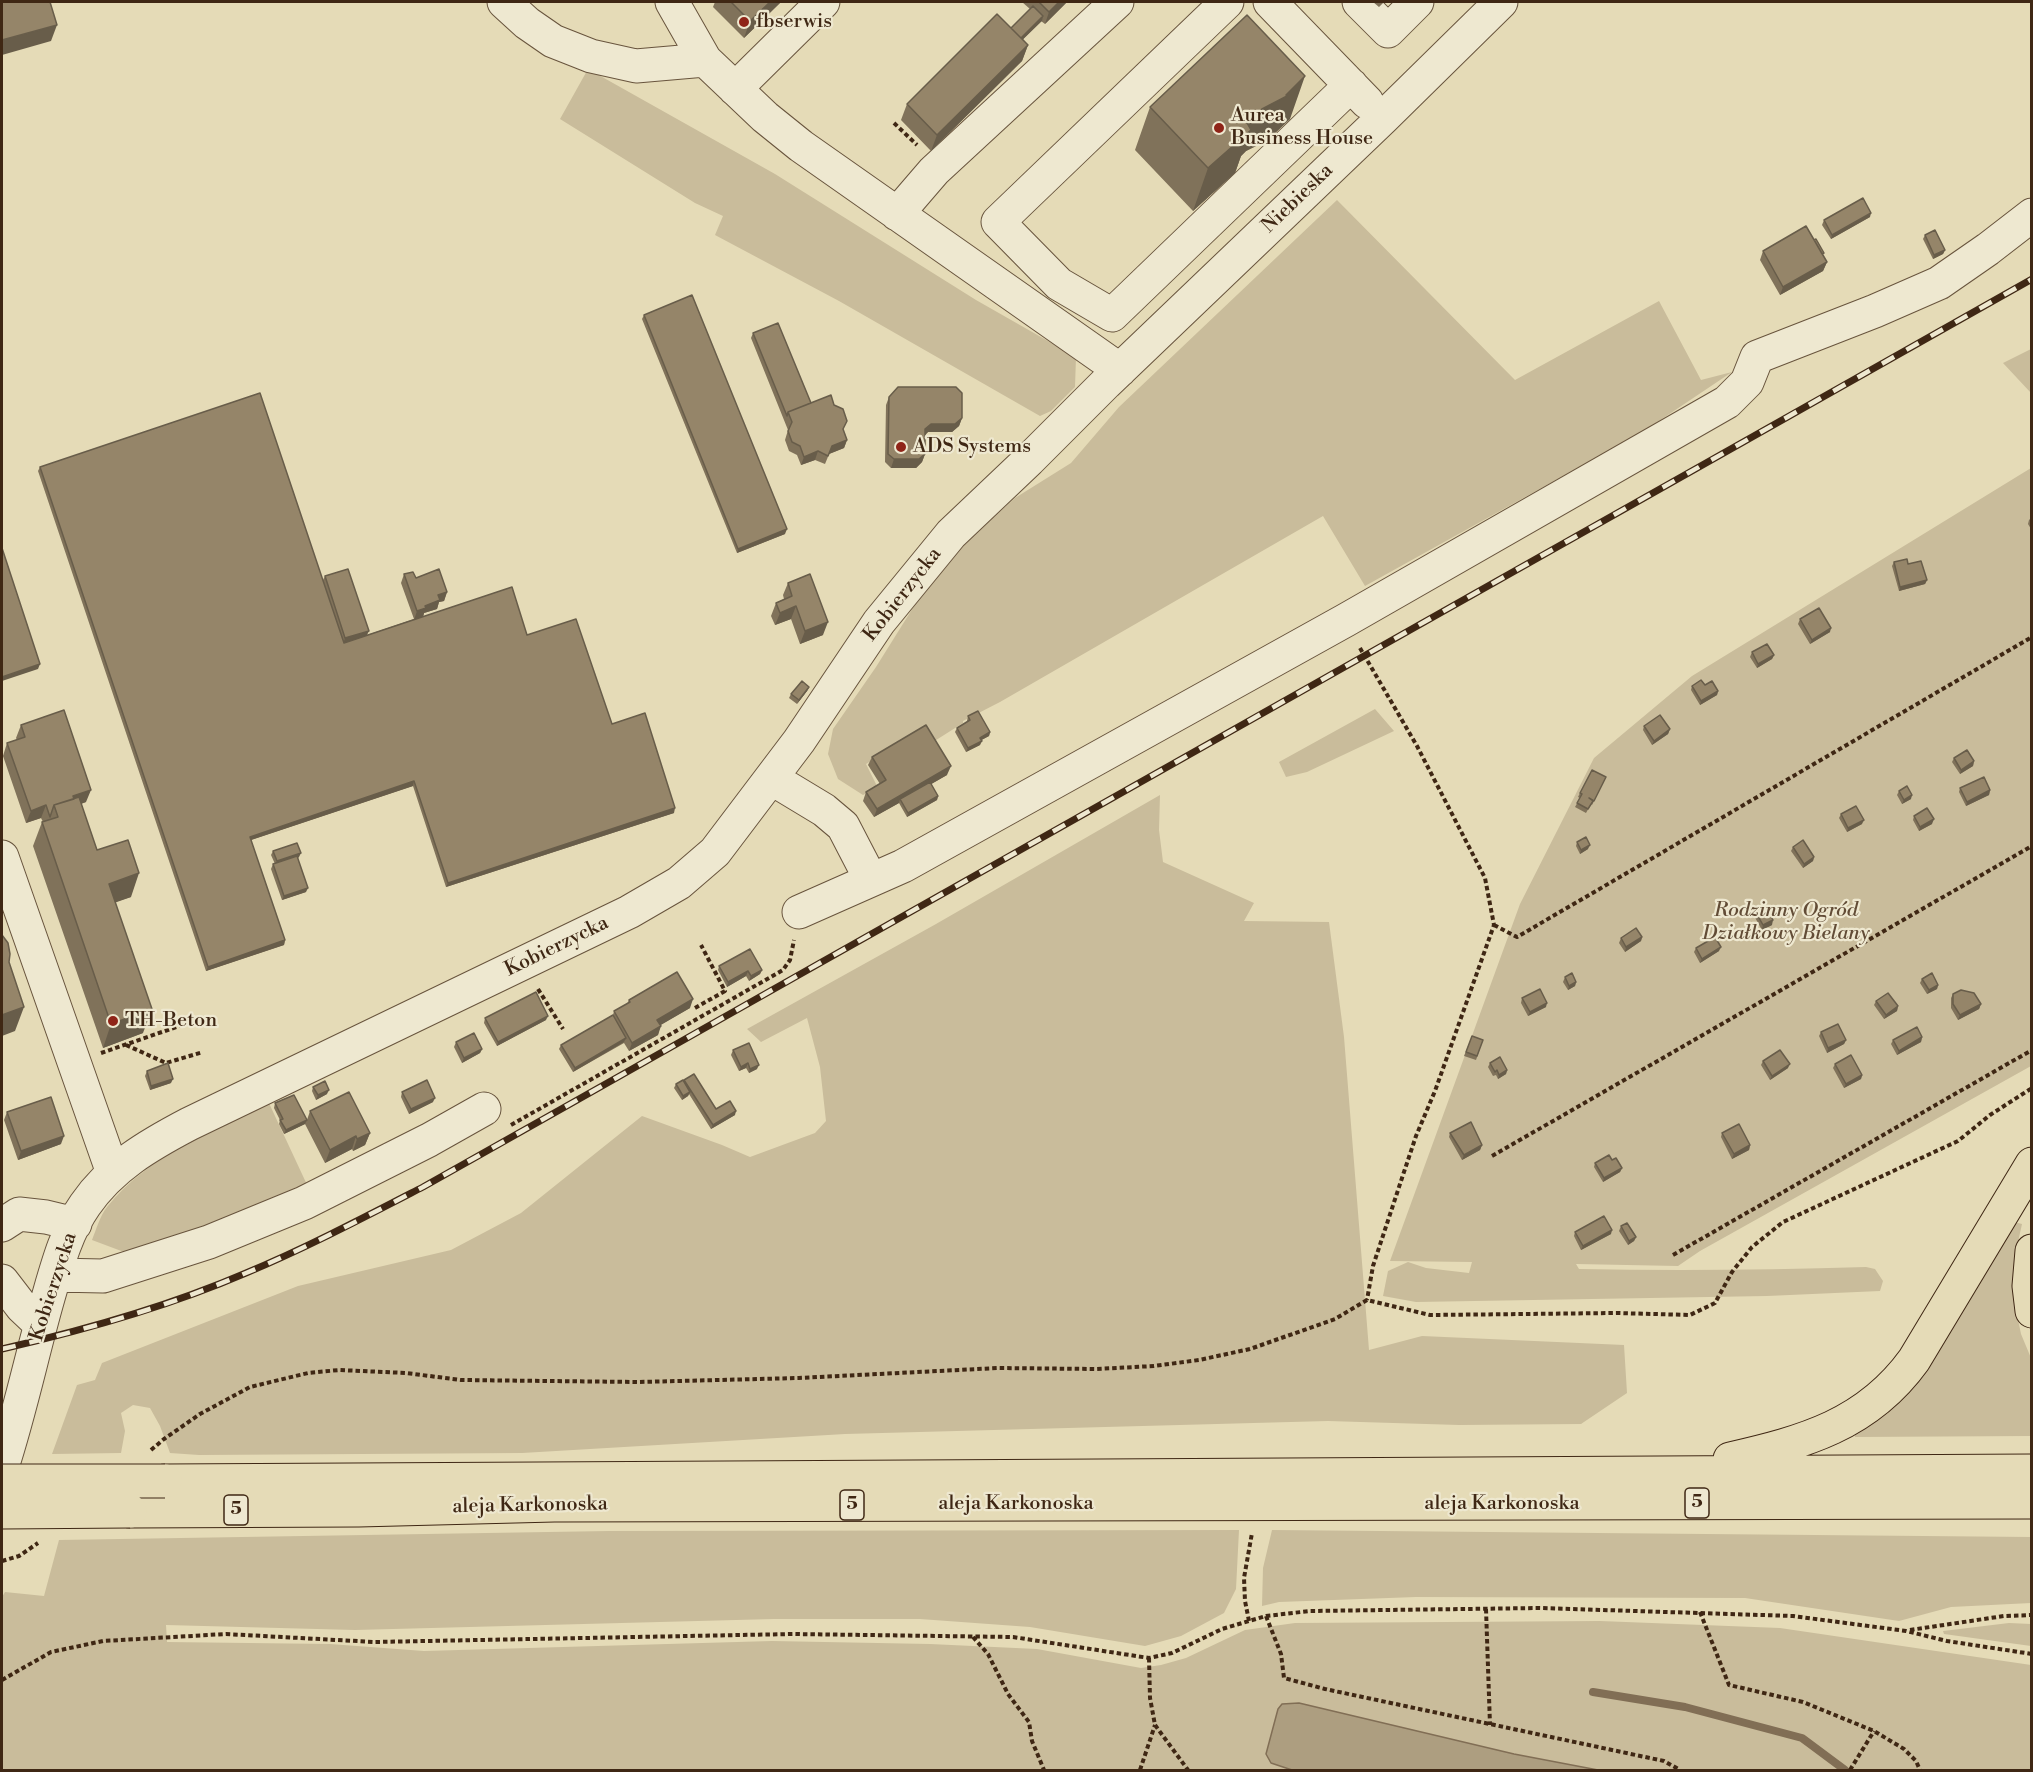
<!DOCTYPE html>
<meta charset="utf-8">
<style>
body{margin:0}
#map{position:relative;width:2033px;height:1772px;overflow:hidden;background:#e5dbb7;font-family:"Libre Bodoni",serif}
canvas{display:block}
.frame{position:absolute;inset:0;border:3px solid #3f2714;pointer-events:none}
</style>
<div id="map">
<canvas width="2033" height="1772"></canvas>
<div class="frame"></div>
</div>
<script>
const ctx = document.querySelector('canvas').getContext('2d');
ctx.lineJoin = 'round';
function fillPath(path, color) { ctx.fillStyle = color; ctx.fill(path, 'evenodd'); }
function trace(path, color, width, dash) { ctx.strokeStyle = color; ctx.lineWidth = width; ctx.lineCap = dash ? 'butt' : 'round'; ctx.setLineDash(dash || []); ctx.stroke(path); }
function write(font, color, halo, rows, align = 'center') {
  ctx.font = font + ' "Libre Bodoni",serif'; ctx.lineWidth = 4.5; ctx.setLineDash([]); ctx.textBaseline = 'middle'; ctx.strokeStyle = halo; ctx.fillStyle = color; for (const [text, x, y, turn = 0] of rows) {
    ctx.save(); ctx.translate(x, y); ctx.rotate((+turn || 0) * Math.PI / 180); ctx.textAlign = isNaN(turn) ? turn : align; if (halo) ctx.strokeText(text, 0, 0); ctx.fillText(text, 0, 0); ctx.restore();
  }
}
const green = new Path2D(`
 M588,69L775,174L976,300L1076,357L1075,387L1051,411L1040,416L839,301L715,235L723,216L695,203L560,119Z
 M1337,200L1515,380L1659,301L1701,380L1732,372L1644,431L1365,586L1323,516L1000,702L963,721V723L933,742L924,729L866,764L878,788L863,795L838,779L828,754L833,729L876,667L921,595L961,547L1015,498L1071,463L1119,407Z
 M2031,349V393L2003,363Z
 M2031,468V1066L1700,1251L1678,1266L1576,1264L1579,1269C1675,1271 1770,1270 1866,1267L1875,1269L1883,1281L1880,1291L1767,1296L1416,1302L1383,1296L1388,1271L1408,1262L1426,1268L1469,1273L1472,1262L1390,1261L1520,904L1594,758L1692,676Z
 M1375,709L1394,731L1307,772L1286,777L1279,762Z
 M1160,795L1159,830L1163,862L1254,903L1244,921L1329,922L1344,1037L1369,1350L1422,1336L1624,1345L1627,1393L1581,1424L1459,1425L1328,1421L845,1434L522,1453L199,1455L170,1453L160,1426L150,1408L133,1405L121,1413L125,1431L121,1453L52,1454L77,1385L95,1380L102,1363L298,1286L451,1250L521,1213L642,1116L722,1145L750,1157L815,1133L826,1121L820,1067L807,1018L761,1042L747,1029L936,924Z
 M268,1101L309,1189L257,1213L124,1252L92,1240C96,1230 100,1216 107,1207C148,1156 212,1131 268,1101Z
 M2014,1222L2022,1224L2016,1251L2015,1305L2021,1334L2031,1358V1436L1855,1437V1433Z
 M1239,1530L1236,1589L1224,1613L1181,1636L1145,1646L1030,1627L920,1619H774L355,1630L166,1625L167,1642L330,1644L424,1651L772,1641L930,1644L1037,1649L1141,1668L1161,1665L1186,1658L1245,1630L1295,1623L1600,1621L1780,1628L2031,1665V1770H2V1597L5,1592L44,1596L59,1540L609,1531Z
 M1272,1530L2031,1537V1603L1951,1607L1899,1621L1745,1598L1416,1597L1279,1602L1262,1606L1263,1568Z
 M2009,1623L2031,1624V1646L1944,1634L1943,1631Z`);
const water = new Path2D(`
 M1299,1703L1514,1754L1598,1770H1292L1271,1763L1266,1754L1278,1709L1282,1704Z`);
const stream = new Path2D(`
 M1593,1692L1685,1707L1802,1738L1845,1770`);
const path = new Path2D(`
 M894,123L917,145
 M1360,648L1417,746L1485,878L1494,925L1435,1091L1416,1136L1402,1178L1373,1266L1367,1300
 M1494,925L1517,937L2032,637
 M538,989L563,1029
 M695,1008L725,991L701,945
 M126,1045L166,1063L203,1052
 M101,1053L194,1021
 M511,1125L783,970L790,960L794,940
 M1492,1156L2032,846
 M1673,1255L2032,1050
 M151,1450L164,1439L200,1414L250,1387L308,1373L339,1370L406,1373L461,1380L638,1382L799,1378L999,1368L1096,1369L1154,1366L1199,1360L1250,1349L1335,1319L1367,1300L1430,1315L1617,1313L1690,1315L1715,1303L1732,1272L1752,1247L1783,1222L1958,1141L1990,1115L2032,1088
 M2,1561L19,1556L38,1543
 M1486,1609L1490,1725
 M1700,1612L1729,1685L1803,1702L1874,1731L1904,1749L1916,1761L1920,1770
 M1266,1616L1281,1654L1284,1678L1325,1689L1664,1761L1680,1770
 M1249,1621L1245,1601L1244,1578L1252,1533
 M1910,1630L2004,1616L2032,1615
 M973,1637L988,1654L1008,1694L1029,1722L1032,1741L1044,1770
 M1149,1658L1150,1698L1155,1725L1188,1770
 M2,1680L51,1652L103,1641L226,1634L374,1642L793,1634L1013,1637L1149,1658L1172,1653L1222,1629L1266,1616L1310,1611L1540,1608L1793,1616L1906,1631L1947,1641L2032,1654
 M1140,1770L1155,1725
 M1850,1770L1874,1731`);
const minor = new Path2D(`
 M504,2L527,23L553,41L591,56L636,66L705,60
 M672,2L705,60L765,117L801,146L1120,370
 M1227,2L998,222L1059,284L1112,315L1351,85
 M1270,2L1367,102
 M1359,2L1388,31L1417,2
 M735,89L823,2
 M897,214L934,171L1117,2
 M771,778L824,810L843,826L871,880
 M2,857L113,1173
 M799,912L903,866L1346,620L1727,402L1747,382L1757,357L1875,311L1939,283L1988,249L2032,215
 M2,1225L19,1214L46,1217L75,1224
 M55,1275L103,1276L209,1242L304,1203L429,1140L484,1109
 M2,1281L22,1307L40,1324
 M2,1467C20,1412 32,1354 48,1298C57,1267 66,1232 85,1205C111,1167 149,1145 189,1124L629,912L679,883L715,852L799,741L879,622L951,534L1029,460L1106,383L1383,118L1501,2`);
const major = new Path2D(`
 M2032,1251L2029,1286L2032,1311
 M1730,1459C1804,1442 1867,1425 1914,1360L2032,1164
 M165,1481L2032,1471
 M130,1511L359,1510L554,1505L2032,1502`);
const rail = new Path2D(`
 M2,1349C85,1330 167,1307 246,1273C306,1248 365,1217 423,1187L2032,279`);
const majorBridge = new Path2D(`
 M2,1481H165
 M2,1512L130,1511`);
const wall = new Path2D(`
 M715,2H781L744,38L713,7Z
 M1022,2H1067L1045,24L1041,21L1023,39L1028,45L1022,61L931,151L901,120L907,104L1011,28L1030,9Z
 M1373,2H1384L1379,7Z
 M1150,107L1290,119L1273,135L1272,138L1246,151L1241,156L1235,173L1193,211L1135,150Z
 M1870,217L1831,239L1822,225L1824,220Z
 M1925,235L1945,250L1943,254L1933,259L1923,239Z
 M1763,251L1823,256L1827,262L1823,271L1780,295L1760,260Z
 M644,315L785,534L737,553L642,319Z
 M753,333L811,403L843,430L847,440L844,448L829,454L825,464L815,460L801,465L797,455L789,451L785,440L788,430L751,338Z
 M889,397L962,418L959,426L952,432H928L925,435V454L922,462L916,468H891L885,462L886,405Z
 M40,467L323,580L325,576L367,635L414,619L401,583L404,574L416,578L447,592L444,601L439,602L437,609L424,613L423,617L527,635L612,724L674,813L446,887L413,786L251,840L285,940L284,945L206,971L38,471Z
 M2031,518V529L2028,524L2029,520Z
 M1894,562L1908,564L1927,580L1925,584L1899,591L1892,566Z
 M788,583L823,635L800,644L791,619L775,625L771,616L776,603L784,599L783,595Z
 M1800,619L1830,632L1810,644L1798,624Z
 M1752,652L1774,655L1772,659L1757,668L1750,657Z
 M1705,685L1718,691L1717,695L1700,705L1691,690L1692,686Z
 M809,687L807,691L797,704L789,698L791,694Z
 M968,716L990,732L989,736L981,740L980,745L966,752L955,732L957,728L967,722V721Z
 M21,725L86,802L81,804L97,850L131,897L115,902L143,1033L103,1048L33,846L42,822H43L41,818L26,823L3,756L7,743L17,740L16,738Z
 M1644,726L1670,729L1668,734L1652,745L1643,730Z
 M872,757L947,775L931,784L938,796L937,800L907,817L899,803L874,817L863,801L866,792L880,784L868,765Z
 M1954,758L1974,761L1973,766L1960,774L1952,762Z
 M1606,777L1592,805L1591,804L1586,813L1575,807L1580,798L1578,797L1580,793Z
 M1960,788L1990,790L1989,795L1966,806L1959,792Z
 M1899,791L1911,799L1902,804L1897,795Z
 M1841,814L1862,824L1847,832L1839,818Z
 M1914,816L1932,824L1919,831L1913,820Z
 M1577,842L1588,849L1580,854L1576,846Z
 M1793,847L1814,857L1813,861L1803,868L1791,851Z
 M273,851L299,857L298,858L306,892L282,900L271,869L273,864H275L271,855Z
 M1754,909L1772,925L1762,930L1753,914Z
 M1642,937L1641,941L1625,952L1619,943L1621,938Z
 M1696,948L1719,951L1700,963L1694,952Z
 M719,966L762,970L760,974L749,981L746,976L727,987L718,970Z
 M1565,977L1576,982L1575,986L1568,990L1563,982Z
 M1922,979L1938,985L1937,989L1927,994L1920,983Z
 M1953,994L1981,1004L1979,1009L1958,1020L1951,1008V998Z
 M1522,998L1546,1007L1528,1016L1521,1003Z
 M629,1000L690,1008L660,1025L658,1035L629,1051L624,1043L573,1072L559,1049L561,1045L613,1015L614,1011L627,1004Z
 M1876,1001L1898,1006L1897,1011L1884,1019L1874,1005Z
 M485,1018L546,1020L497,1046L484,1023Z
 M1821,1032L1846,1040L1844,1044L1827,1053L1819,1036Z
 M1472,1036L1483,1040L1476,1060L1464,1056Z
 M1922,1037L1921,1042L1897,1055L1891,1044L1893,1040Z
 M456,1042L482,1049L480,1053L462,1063L454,1047Z
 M733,1050L757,1069L749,1073L746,1068L739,1071L731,1055Z
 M1763,1061L1788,1068L1770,1080L1761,1065Z
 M1490,1063L1507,1070L1506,1074L1498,1079L1496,1075L1493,1076L1488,1067Z
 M1835,1064L1862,1075L1861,1079L1844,1088L1833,1068Z
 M147,1071L171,1083L150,1090L145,1076Z
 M684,1080L716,1109L735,1115L711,1129L689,1094L688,1096L682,1100L674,1088L676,1084L684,1082Z
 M313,1087L327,1094L316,1100L312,1091Z
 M402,1092L433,1102L409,1114L401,1097Z
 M275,1103L307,1120L310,1111L370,1133L365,1145L353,1151L352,1149L325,1163L305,1124L284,1134L279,1124L280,1120L274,1108Z
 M7,1112L61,1144L18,1160L4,1120Z
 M1450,1133L1482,1145L1480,1150L1462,1160L1449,1137Z
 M1722,1133L1750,1145L1749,1150L1732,1159L1721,1137Z
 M1612,1160L1622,1168L1620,1172L1603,1182L1594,1167L1595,1163Z
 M1621,1226L1636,1237L1634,1241L1628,1245L1619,1231Z
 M1575,1232L1611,1234L1581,1250L1574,1236Z`);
const shadedWall = new Path2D(`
 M770,2H781L744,38L750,21Z
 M1059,2H1067L1045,24L1049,12Z
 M1043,16L1042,21L1011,51L1013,46Z
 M57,25L51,41L2,55V40Z
 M1028,45L1022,61L931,151L937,135Z
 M1305,76L1290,119L1273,135L1272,138L1246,151L1241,156L1235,173L1193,211L1208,168L1247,123L1262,109L1286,95Z
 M1871,213L1870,217L1831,239L1832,235Z
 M1945,250L1943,254L1933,259L1934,255Z
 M1827,262L1823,271L1780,295L1783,287Z
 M962,418L959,426L952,432H928L922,438L925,429L931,424Z
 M847,440L844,448L829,454L825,464L832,446Z
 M818,451L815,460L801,465L804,457Z
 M925,454L922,462L916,468H891L894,459Z
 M787,529L785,534L737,553L738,549Z
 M1927,580L1925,584L1899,591L1900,587Z
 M447,592L444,601L439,602L437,609L424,613L423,617L414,620L417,611L438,595Z
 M796,606L791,619L775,625L780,613Z
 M828,622L823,635L800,644L805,631Z
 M1831,628L1830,632L1810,644L1812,640Z
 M369,631L365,639L342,647L345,638Z
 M1774,655L1772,659L1757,668L1758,664Z
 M40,664L38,669L2,681V677Z
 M809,687L807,691L797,704L799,700Z
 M1718,691L1717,695L1700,705L1701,701Z
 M1670,729L1668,734L1652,745L1654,741Z
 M990,732L989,736L978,742L980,738Z
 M982,741L980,745L966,752L968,748Z
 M1974,761L1973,766L1960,774L1961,770Z
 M951,766L947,775L902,801L900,799L899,803L874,817L877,809Z
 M414,781L413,786L248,841L250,837Z
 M91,790L86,802L68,808L73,796Z
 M1990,790L1989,795L1966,806L1967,802Z
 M1912,795L1911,799L1902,804L1904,800Z
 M938,796L937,800L907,817L908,813Z
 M46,805L41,818L26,823L31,811Z
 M675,808L674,813L446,887L448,883Z
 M1934,819L1932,824L1919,831L1920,827Z
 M1864,820L1862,824L1847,832L1848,828Z
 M1590,845L1588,849L1580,854L1581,850Z
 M301,853L299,857L275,865L277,861Z
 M1814,857L1813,861L1803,868L1804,864Z
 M139,873L131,897L100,908L109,884Z
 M308,888L306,892L282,900L284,896Z
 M1773,920L1772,925L1762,930L1763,925Z
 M1642,937L1641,941L1625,952L1626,947Z
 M285,940L284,945L206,971L208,967Z
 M1721,947L1719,951L1700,963L1702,959Z
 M762,970L760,974L749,981L751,976Z
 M748,971L746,976L727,987L728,982Z
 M1576,982L1575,986L1568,990L1569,986Z
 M1938,985L1937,989L1927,994L1929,990Z
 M693,999L690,1008L654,1029L657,1020Z
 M1547,1003L1546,1007L1528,1016L1530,1012Z
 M1981,1004L1979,1009L1958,1020L1960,1015Z
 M1898,1006L1897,1011L1884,1019L1886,1015Z
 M24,1007L15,1031L2,1036V1015Z
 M152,1009L143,1033L103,1048L111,1024Z
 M548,1016L546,1020L497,1046L498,1042Z
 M661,1026L658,1035L629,1051L632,1043Z
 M1922,1037L1921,1042L1897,1055L1899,1051Z
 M626,1038L624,1042L573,1072L575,1068Z
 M1846,1040L1844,1044L1827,1053L1828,1048Z
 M482,1049L480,1053L462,1063L464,1058Z
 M748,1063L746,1068L739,1071L741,1067Z
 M1790,1064L1788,1068L1770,1080L1772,1076Z
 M759,1065L757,1069L749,1073L750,1069Z
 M1507,1070L1506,1074L1498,1079L1499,1075Z
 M1862,1075L1861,1079L1844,1088L1846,1084Z
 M173,1079L171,1083L150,1090L151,1086Z
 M329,1090L327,1094L316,1100L318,1095Z
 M690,1092L688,1096L682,1100L683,1096Z
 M435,1098L433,1102L409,1114L411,1109Z
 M736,1111L735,1115L711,1129L713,1125Z
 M307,1120L305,1124L284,1134L286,1130Z
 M370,1133L365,1145L353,1151L357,1139Z
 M64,1136L61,1144L18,1160L21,1151Z
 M356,1136L352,1149L325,1163L330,1150Z
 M1482,1145L1480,1150L1462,1160L1464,1155Z
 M1750,1145L1749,1150L1732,1159L1734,1154Z
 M1622,1168L1620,1172L1603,1182L1604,1178Z
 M1612,1230L1611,1234L1581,1250L1583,1246Z
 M1636,1237L1634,1241L1628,1245L1629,1241Z`);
const building = new Path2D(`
 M2,2H50L57,25L2,40Z
 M731,2H770L750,21Z
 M1039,2H1059L1049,12Z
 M1033,6L1043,16L1021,38L1011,28Z
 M997,14L1028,45L937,135L907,104Z
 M1247,15L1305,76L1286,95L1287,96L1262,109L1247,123L1251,130L1208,168L1150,107Z
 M1863,198L1871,213L1832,235L1824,220Z
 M1806,226L1827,262L1783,287L1763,251Z
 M1935,230L1945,250L1934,255L1925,235Z
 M1816,239L1824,253L1822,254L1814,240Z
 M692,295L787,529L738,549L644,315Z
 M778,323L811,403L788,412L787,416L753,333Z
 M898,387H956L962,393V418L955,424H931L925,429V454L919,459H894L888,454L889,397Z
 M260,393L344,643L512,587L527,635L576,619L612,724L645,713L675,808L448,883L414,781L250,837L285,940L208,967L40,467Z
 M831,395L834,405L843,409L847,421L843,429L847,440L832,446L828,456L818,451L804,457L800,446L792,442L788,431L792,422L788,412Z
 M2,548L40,664L2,677Z
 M1907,559L1908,564L1921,561L1927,580L1900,587L1894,562Z
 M348,569L369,631L345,638L325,576Z
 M439,569L447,592L438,595L440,600L425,606L426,608L417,611L404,574L413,572L416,578Z
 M810,574L828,622L805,631L796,606L780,613L776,603L792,596L788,583Z
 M1819,608L1831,628L1812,640L1800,619Z
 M1767,644L1774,655L1758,664L1752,652Z
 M1701,680L1705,685L1712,681L1718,691L1701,701L1692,686Z
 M802,681L809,687L799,700L791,694Z
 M64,710L91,790L73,796L74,799L54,805L50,817L46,805L31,811L7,743L25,737L21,725Z
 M978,711L990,732L980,738L982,741L968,748L957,728L970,720L968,716Z
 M1660,715L1670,729L1654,741L1644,726Z
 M926,725L951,766L877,809L866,792L886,780L872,757Z
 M1967,750L1974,761L1961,770L1954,758Z
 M1592,770L1606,777L1594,801L1589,798L1593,801L1588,809L1577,803L1582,794L1580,793Z
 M1984,777L1990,790L1967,802L1960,788Z
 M930,782L938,796L908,813L900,799Z
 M1907,786L1912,795L1904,800L1899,791Z
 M79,797L97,850L128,840L139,873L109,884L152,1009L111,1024L42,822L58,817L54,805Z
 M1856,806L1864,820L1848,828L1841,814Z
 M1927,808L1934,819L1920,827L1914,816Z
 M1586,837L1590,845L1581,850L1577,842Z
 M1803,840L1814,857L1804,864L1793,847Z
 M297,843L301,853L277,861L273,851Z
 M297,856L308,888L284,896L273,864Z
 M1765,904L1773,920L1763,925L1754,909Z
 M1636,928L1642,937L1626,947L1621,938Z
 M2,935L8,943L10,954L9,962L24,1007L2,1015Z
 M1715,937L1721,947L1702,959L1696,948Z
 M750,949L762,970L751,976L748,971L728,982L719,966Z
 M677,972L693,999L657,1020L661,1026L632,1043L614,1011L630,1002L629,1000Z
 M1572,973L1576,982L1569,986L1565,977Z
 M1932,973L1938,985L1929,990L1922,979Z
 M1540,989L1547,1003L1530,1012L1522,998Z
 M1961,990L1974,993L1981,1004L1960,1015L1953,1004V994Z
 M536,992L548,1016L498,1042L485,1018Z
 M1888,993L1898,1006L1886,1015L1876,1001Z
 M613,1015L626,1038L575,1068L561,1045Z
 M1838,1024L1846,1040L1828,1048L1821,1032Z
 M1917,1027L1922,1037L1899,1051L1893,1040Z
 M474,1033L482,1049L464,1058L456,1042Z
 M1472,1036L1483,1040L1477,1056L1466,1052Z
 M749,1043L759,1065L750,1069L748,1063L741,1067L733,1050Z
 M1780,1050L1790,1064L1772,1076L1763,1061Z
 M1851,1055L1862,1075L1846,1084L1835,1064Z
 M1500,1057L1507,1070L1499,1075L1497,1070L1495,1072L1490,1063Z
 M168,1063L173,1079L151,1086L147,1071Z
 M694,1074L716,1109L730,1101L736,1111L713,1125L684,1080Z
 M427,1080L435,1098L411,1109L402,1092Z
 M683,1080L690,1092L683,1096L676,1084Z
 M325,1081L329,1090L318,1095L313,1087Z
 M349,1092L370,1133L357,1139L356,1136L330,1150L310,1111Z
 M294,1095L307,1120L286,1130L280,1120L283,1119L275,1103Z
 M51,1097L64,1136L21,1151L7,1112Z
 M1471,1122L1482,1145L1464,1155L1450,1133Z
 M1739,1124L1750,1145L1734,1154L1722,1133Z
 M1609,1155L1612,1160L1616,1158L1622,1168L1604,1178L1595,1163Z
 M1604,1216L1612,1230L1583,1246L1575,1232Z
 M1627,1223L1636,1237L1629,1241L1621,1226Z`);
const markers = [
 [744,22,6,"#8f2418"],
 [1219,128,6,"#8f2418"],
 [901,447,6,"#8f2418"],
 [113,1021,6,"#8f2418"]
];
const shields = [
 [1697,1503,24],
 [852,1505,24],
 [236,1510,24]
];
const shieldNames = [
 ["5",1697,1503],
 ["5",852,1505],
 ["5",236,1510]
];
const poiNames = [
 ["fbserwis",756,22],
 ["Aurea",1231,116],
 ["Business House",1231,139],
 ["ADS Systems",913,447],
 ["TH-Beton",125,1021]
];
const streetNames = [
 ["Niebieska",1298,199,-44],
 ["Kobierzycka",903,595,-52],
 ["Kobierzycka",557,947,-26],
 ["Kobierzycka",54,1287,-72],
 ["aleja Karkonoska",1016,1504],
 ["aleja Karkonoska",1502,1504],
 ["aleja Karkonoska",530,1506,-1]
];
const parkNames = [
 ["Rodzinny Ogród",1786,911],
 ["Działkowy Bielany",1786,934]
];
fillPath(green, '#c9bc9b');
fillPath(water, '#ad9e80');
trace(water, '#816e55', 1.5);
trace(stream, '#816e55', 8);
trace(minor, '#68543d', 35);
trace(major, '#3f2714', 35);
trace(path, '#3f2714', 4, [4.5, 3]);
trace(minor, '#eee8d0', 33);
trace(major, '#e5dbb7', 33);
trace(rail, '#3f2714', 7);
trace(rail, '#eee8d0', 4.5, [14]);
trace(majorBridge, '#3f2714', 35, []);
trace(majorBridge, '#e5dbb7', 33);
fillPath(wall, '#80725a');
fillPath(shadedWall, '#685d4a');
fillPath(building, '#958569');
trace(building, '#685d4a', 1.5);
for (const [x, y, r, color] of markers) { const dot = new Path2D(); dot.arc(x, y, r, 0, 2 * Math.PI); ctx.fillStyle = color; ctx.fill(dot); trace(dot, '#eee8d0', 2); }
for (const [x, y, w] of shields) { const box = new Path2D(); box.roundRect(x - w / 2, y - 15, w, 30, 4.5); ctx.fillStyle = '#eee8d0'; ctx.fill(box); trace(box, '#3f2714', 1.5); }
write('bold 18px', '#3f2714', null, shieldNames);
write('20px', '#3f2714', '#eee8d0', poiNames, 'left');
write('20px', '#3f2714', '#eee8d0', streetNames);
write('italic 20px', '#624c36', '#eee8d0', parkNames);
</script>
